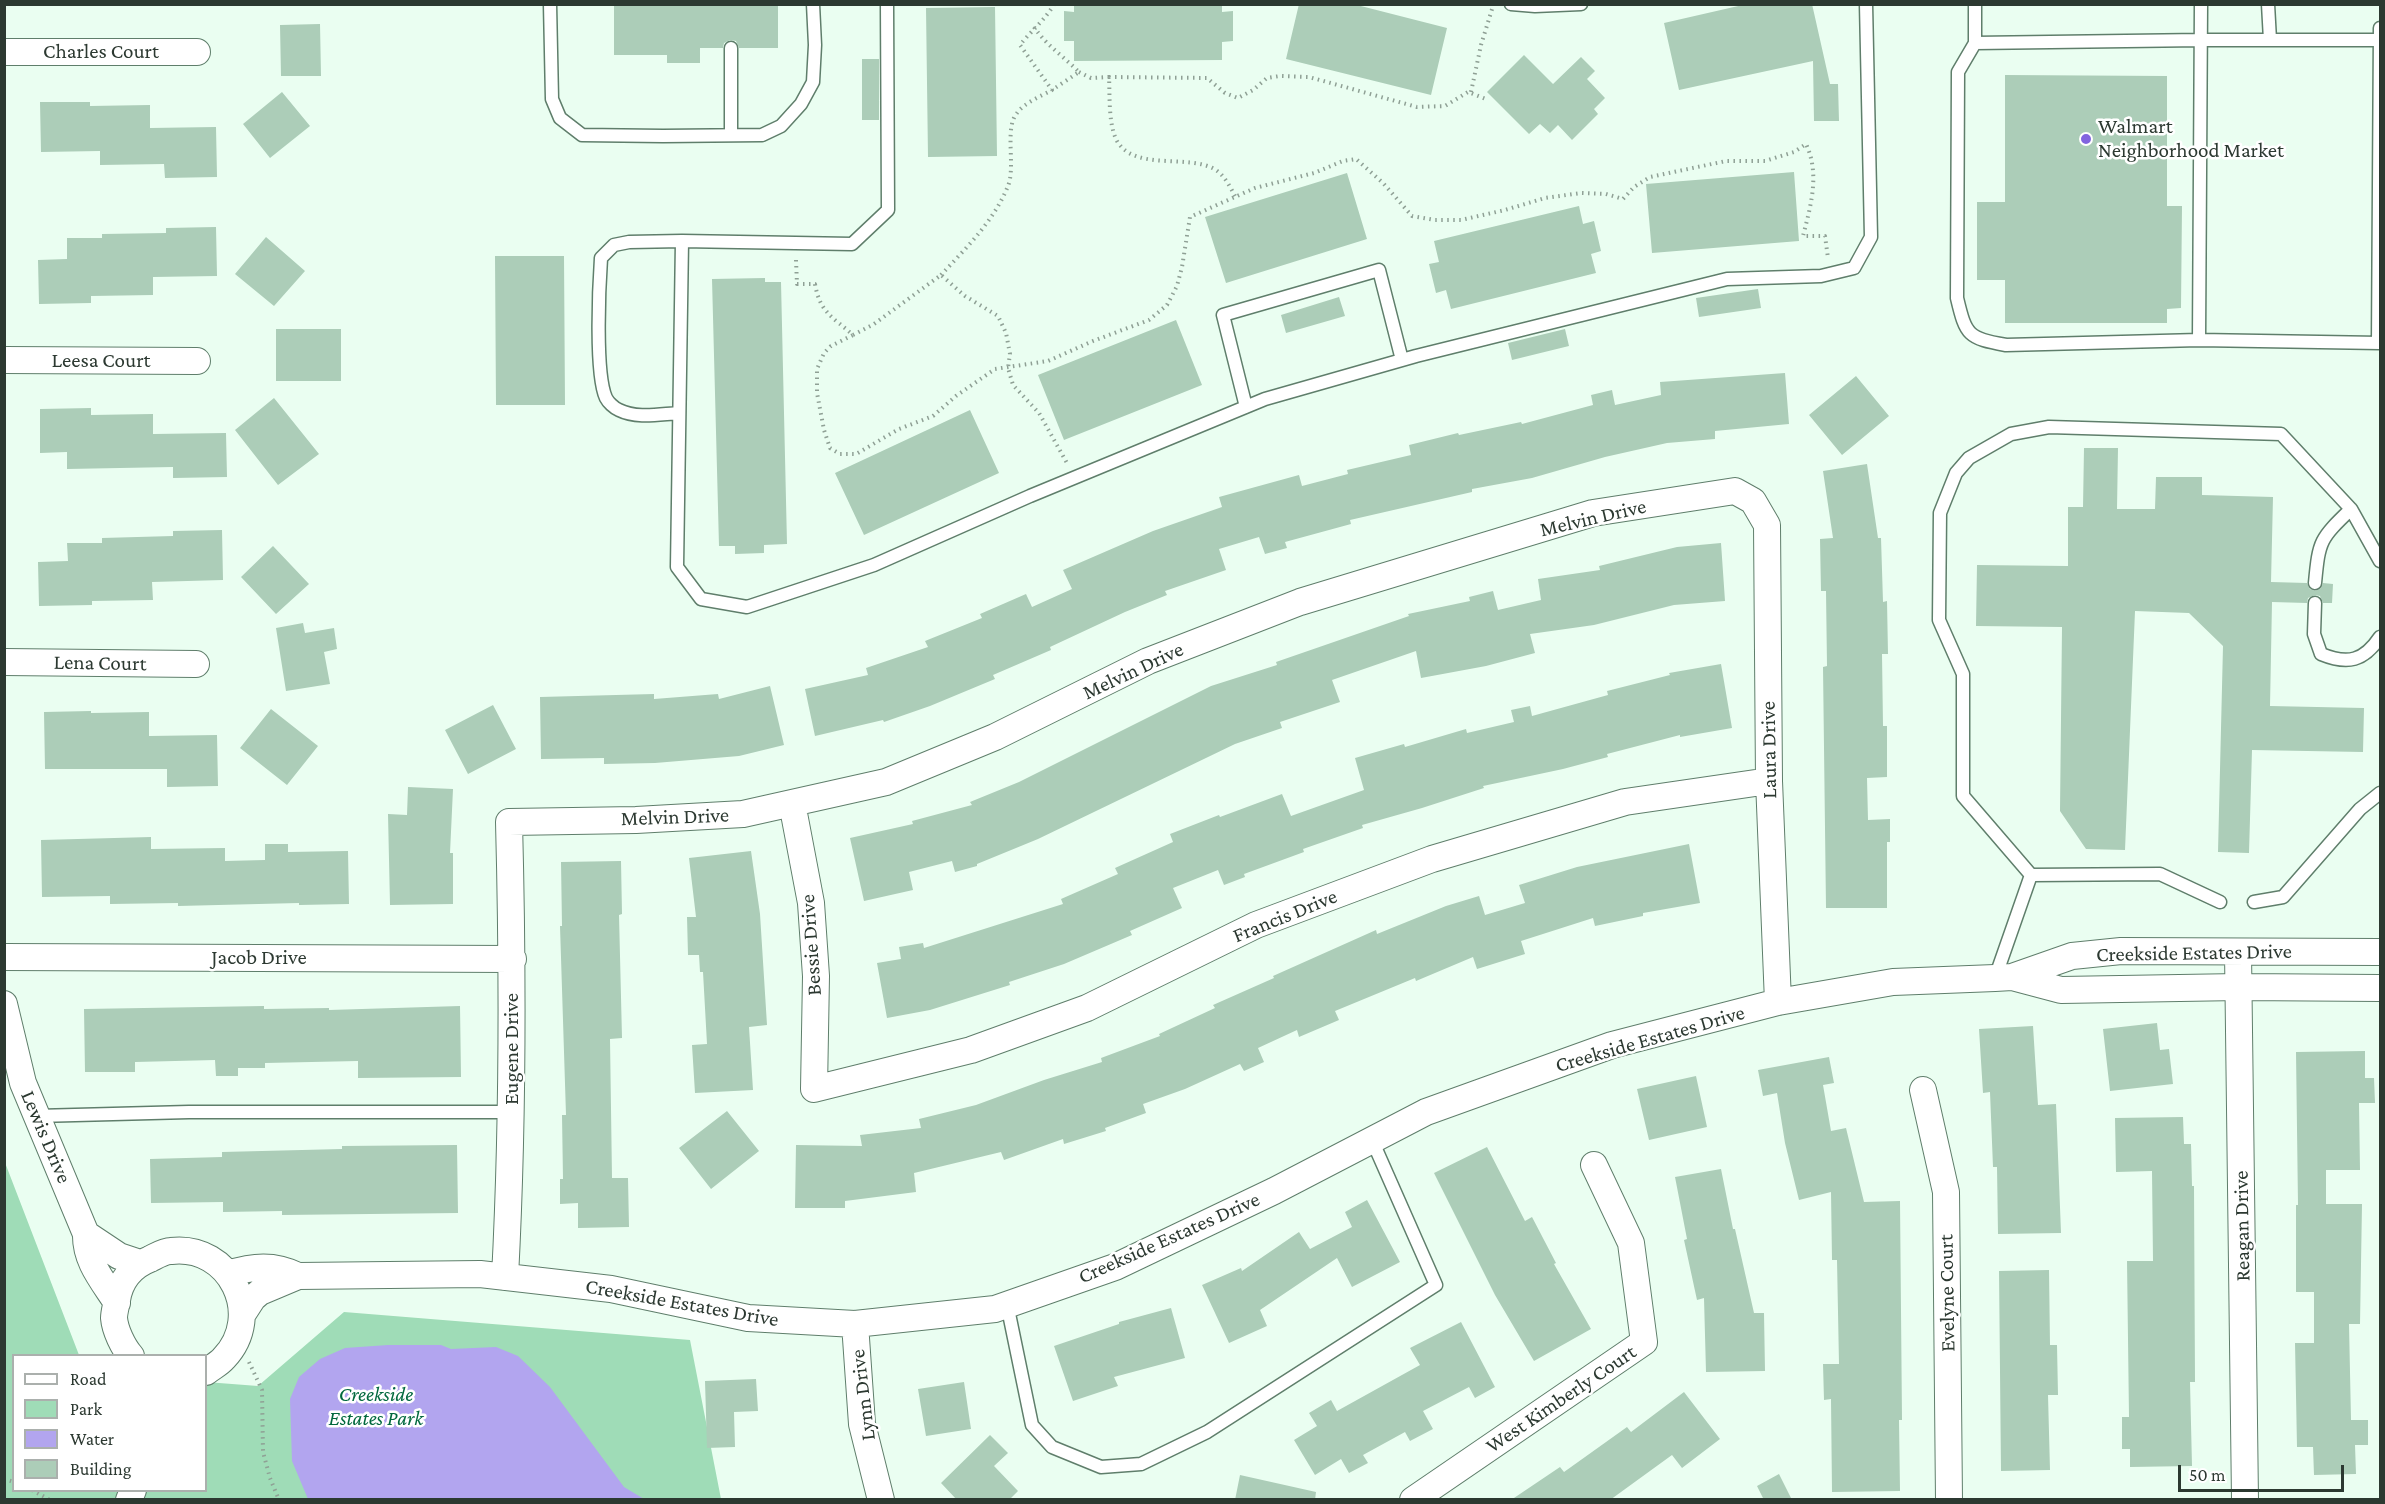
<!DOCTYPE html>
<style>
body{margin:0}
#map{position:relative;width:2385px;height:1504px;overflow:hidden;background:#eafef1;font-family:"Crimson Pro",serif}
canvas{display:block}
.frame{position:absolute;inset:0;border:6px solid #2c3931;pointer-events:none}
.legend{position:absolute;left:12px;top:1354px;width:195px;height:138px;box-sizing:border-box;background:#fff;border:2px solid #abb0ad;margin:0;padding:8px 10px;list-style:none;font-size:18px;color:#2c3931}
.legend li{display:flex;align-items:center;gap:12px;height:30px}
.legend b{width:30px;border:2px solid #abb0ad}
.scale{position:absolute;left:2178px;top:1465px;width:166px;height:27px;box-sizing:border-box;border:3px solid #2c3931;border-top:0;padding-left:8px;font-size:18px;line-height:21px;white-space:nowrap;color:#2c3931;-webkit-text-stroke:4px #fff;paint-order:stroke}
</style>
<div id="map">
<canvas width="2385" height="1504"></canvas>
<div class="frame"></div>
<ul class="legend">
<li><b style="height:8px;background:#fff"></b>Road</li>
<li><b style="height:16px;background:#9fdcb7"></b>Park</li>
<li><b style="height:16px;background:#b2a5ef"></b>Water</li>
<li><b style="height:16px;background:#accdb8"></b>Building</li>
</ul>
<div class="scale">50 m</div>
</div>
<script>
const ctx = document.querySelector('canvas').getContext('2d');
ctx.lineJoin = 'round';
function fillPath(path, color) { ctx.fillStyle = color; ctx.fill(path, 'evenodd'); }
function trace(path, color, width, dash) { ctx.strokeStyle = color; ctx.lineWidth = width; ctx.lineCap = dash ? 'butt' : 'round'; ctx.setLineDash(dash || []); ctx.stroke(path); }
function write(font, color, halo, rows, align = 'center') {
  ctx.font = font + ' "Crimson Pro",serif'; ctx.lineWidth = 5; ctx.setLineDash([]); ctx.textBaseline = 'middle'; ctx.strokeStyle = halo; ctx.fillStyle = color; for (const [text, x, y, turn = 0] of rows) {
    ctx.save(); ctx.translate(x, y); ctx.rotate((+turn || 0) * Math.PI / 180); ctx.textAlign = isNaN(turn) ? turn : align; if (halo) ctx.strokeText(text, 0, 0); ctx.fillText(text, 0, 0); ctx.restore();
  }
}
const green = new Path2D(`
 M4,1160L79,1355L14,1356V1490H206V1382L258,1386L344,1312L690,1340L721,1499H5Z`);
const water = new Path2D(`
 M388,1345H441L451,1349L496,1347L518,1356L550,1387L624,1487L644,1499H308L292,1461L290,1399L299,1377L320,1359L345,1348Z`);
const building = new Path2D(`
 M614,4H778V48H739L736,41L730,40L724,43L723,48H700V63H667V55H614Z
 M1074,4H1222V12L1233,11V41L1222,42V60L1074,61V41H1064V11L1074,12Z
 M1299,4H1353L1447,28L1431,95L1286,59Z
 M1747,4H1812L1830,84H1838L1839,121H1814L1813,61L1679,90L1664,23Z
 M995,7L997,156L928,157L926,8Z
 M320,24L321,76H281L280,25Z
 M1524,55L1553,84L1581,57L1595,71L1587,79L1605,98L1594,109L1598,114L1572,140L1558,125L1550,133L1540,124L1529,134L1487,92Z
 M862,59H879V120H862Z
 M2005,75L2167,76V206H2182L2181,308L2167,309V323H2005V280H1977V202H2005Z
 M282,92L310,126L270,158L243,124Z
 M40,102H90V106L150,105V128L216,127L217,177L165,178L164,164L100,165V151L41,152Z
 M1794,172L1799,241L1652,253L1646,184Z
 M1347,173L1367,239L1226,283L1205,217Z
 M1579,206L1583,224L1594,221L1601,251L1591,254L1596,273L1451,309L1446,290L1436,293L1429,264L1439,262L1434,241Z
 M216,227L217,276L153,277V295L91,296V303L39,304L38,260L67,259V238H102V234L166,233V228Z
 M266,237L305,271L274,306L235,274Z
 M495,256H564L565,405H496Z
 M765,278V282H781L787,544L764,545V553L735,554V546H719L712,279Z
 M1758,289L1761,308L1699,317L1696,298Z
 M1339,297L1345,316L1286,333L1281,315Z
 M1176,320L1202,385L1064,440L1038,375Z
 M276,329H341V381H276Z
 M1565,329L1569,346L1512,360L1508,343Z
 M1785,373L1789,424L1715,431V439L1667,443L1605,457L1532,478L1472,489V492L1350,520L1351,524L1285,542L1287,548L1265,554L1259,537L1219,549L1226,570L1165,591L1167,595L1125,612L1050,647L1051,650L993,675L995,679L930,706L884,722L883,720L815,736L805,689L868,675L866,668L928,647L925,641L982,618L980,614L1026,594L1032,607L1072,589L1063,570L1153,531L1222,507L1219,497L1299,475L1302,486L1348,474L1347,470L1411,455L1409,445L1458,433L1459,435L1521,422L1522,424L1593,405L1591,395L1612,390L1615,405L1661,395L1660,382Z
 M1856,376L1889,416L1842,455L1809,415Z
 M274,398L319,454L278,485L235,430Z
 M91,408V415L153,414V434L226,433L227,477L173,478V467L67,469V452L40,453V409Z
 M970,410L999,473L864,535L835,473Z
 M2084,448H2118L2117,509H2155L2156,477H2202V495L2273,497L2271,582L2307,583L2310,589L2315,591L2321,588L2323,583L2333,584L2332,603H2323L2320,596L2315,595L2308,598L2307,603L2272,602L2270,706L2364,708L2363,752L2252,750L2249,853L2218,852L2223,646L2189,613L2135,611L2125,850L2086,849L2060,811L2062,627L1976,626L1977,565L2068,566V507H2083Z
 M1867,464L1878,538H1881L1883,602L1887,601L1888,654H1882L1883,726H1887V777L1867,778L1868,820L1890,819V842H1887V908H1826L1823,667L1827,666L1826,591H1821L1820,539L1833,538L1823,471Z
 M222,530L223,580L152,582L153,600L92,601V605L39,606L38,562L68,561L67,543H102V538L173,536V531Z
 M1721,543L1725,601L1674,605L1594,625L1530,634L1535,653L1486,666L1421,678L1416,651L1332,680L1340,702L1280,722L1282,728L1235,744L1038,839L977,864V866L955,872L952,861L909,872L913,890L864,901L850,838L913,824L912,821L972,805L970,802L1019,782L1211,686L1277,665L1276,662L1409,616L1408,614L1470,601L1469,597L1493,591L1498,610L1541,600L1538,579L1600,570L1599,566L1677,547Z
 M273,546L309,584L276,614L241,577Z
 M303,623L305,633L334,628L337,649L324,652L330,684L286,691L276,628Z
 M1721,664L1732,728L1680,737V735L1607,754L1608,757L1563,769L1483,786L1484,788L1422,808L1362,825L1363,828L1303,849L1304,852L1244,874L1245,877L1224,885L1218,870L1173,888L1182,908L1130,931L1132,935L1064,964L1009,982L1010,985L930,1010L887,1018L877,963L901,959L899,947L923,943L924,948L1063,904L1061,899L1118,874L1115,868L1173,842L1170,834L1219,815L1220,817L1282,794L1291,816L1364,790L1355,758L1404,744L1405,747L1466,729L1467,733L1514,722L1511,710L1530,706L1532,716L1608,695L1607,691L1670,675L1669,673Z
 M770,686L784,745L739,756L655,763L604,764V758L541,759L540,697L654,694V699L718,694L719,699Z
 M493,705L516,749L468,774L445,730Z
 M271,709L318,746L287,785L240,748Z
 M91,711V713L149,712V736L217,735L218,786L167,787V769H45L44,712Z
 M408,787L453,789L450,853H453V904L390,905L388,814L407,815Z
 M151,837V849L225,848V861L265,860V844H288V852L348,851L349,904L299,905V903L178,906V903L110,904V896L42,897L41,840Z
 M1689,844L1700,903L1643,913V916L1595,926L1593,918L1521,941L1525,954L1477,969L1473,957L1416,981L1415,978L1335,1011L1339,1020L1299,1037L1297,1030L1258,1048L1264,1062L1244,1071L1240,1064L1185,1089L1143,1104L1146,1113L1105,1128L1106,1131L1064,1144L1063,1139L1004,1160L1001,1152L914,1173L916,1192L845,1201V1208H795L796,1145L862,1146L860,1135L921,1128L919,1119L976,1105L1044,1080L1102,1062L1101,1058L1160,1036L1159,1034L1215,1008L1213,1005L1274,978L1273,976L1376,930L1377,934L1446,906L1479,896L1485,915L1525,903L1519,885L1577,867Z
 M751,851L760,914L767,1025L749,1027L753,1090L695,1093L692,1045L707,1044L703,972H700L699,955H688L687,917H696L689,858Z
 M621,861L622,914L619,915L622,1038L610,1039L612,1178H628L629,1227L578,1228V1203L560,1204V1179H563L562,1115H566L560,926H562L561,862Z
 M264,1006V1009L329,1008V1010L460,1006L461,1077L358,1078V1061L265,1063V1068H238V1076H216L215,1060L135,1062V1072H85L84,1009Z
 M2157,1023L2160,1050L2169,1049L2173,1084L2110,1091L2103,1029Z
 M2033,1026L2038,1105L2056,1104L2061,1233L1998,1234L1997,1167H1993L1990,1092L1983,1093L1979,1029Z
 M2365,1051V1078H2374L2375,1103H2359L2360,1170H2326V1204H2362L2360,1324H2349L2351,1420H2368V1445H2355L2356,1474L2314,1475L2313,1447H2297L2295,1343H2314V1292H2296V1205H2298L2296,1052Z
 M1829,1057L1834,1083L1823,1085L1831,1131L1846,1128L1864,1202L1900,1201L1902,1420H1899L1900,1491L1832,1492L1831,1399L1824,1400L1823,1364H1839L1837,1260H1832L1831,1192L1799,1200L1785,1143L1777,1093L1763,1096L1758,1070Z
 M1696,1076L1707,1127L1649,1140L1637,1089Z
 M727,1111L759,1151L711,1189L679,1148Z
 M2183,1117L2184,1144H2191L2192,1186H2194L2195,1382H2190L2192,1466L2130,1467V1449H2122V1417H2129L2127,1261H2153L2152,1171L2116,1172L2115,1118Z
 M457,1145L458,1213L282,1215V1211L223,1212V1202L151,1203L150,1159L222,1157V1152L342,1149V1146Z
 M1487,1147L1525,1221L1532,1217L1556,1263L1554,1264L1591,1329L1534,1361L1495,1295L1434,1173Z
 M1721,1169L1733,1229H1735L1754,1313H1764L1765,1371L1706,1372L1704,1298L1697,1300L1684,1240L1687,1239L1675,1177Z
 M1367,1200L1400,1262L1352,1287L1337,1258L1260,1310L1267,1326L1229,1343L1202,1285L1241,1268L1242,1271L1299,1232L1310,1249L1352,1227L1345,1212Z
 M2049,1270L2050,1345H2057L2058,1395H2048L2050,1470L2001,1471L1999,1271Z
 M1171,1308L1185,1358L1114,1377L1118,1386L1073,1401L1054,1346L1119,1324V1322Z
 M1461,1322L1495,1387L1475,1398L1469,1387L1423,1411L1433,1429L1410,1441L1405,1432L1363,1455L1368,1463L1349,1473L1341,1459L1315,1475L1294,1440L1317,1426L1309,1413L1331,1400L1337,1411L1420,1365L1410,1348Z
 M756,1379L758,1411L734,1412L735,1447L707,1448L705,1381Z
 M964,1382L971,1429L926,1436L918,1389Z
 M1684,1392L1720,1439L1682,1468L1672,1455L1610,1500H1511L1560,1467L1564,1472L1627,1427L1631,1432Z
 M990,1435L1008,1453L994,1466L1018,1491L1009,1500H957L941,1483Z
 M1779,1474L1792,1500H1764L1757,1486Z
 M1240,1475L1316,1492L1315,1500H1235Z`);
const path = new Path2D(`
 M1034,27C1046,45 1064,57 1079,72L1052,90
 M1079,72L1091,78L1109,77C1110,95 1108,124 1117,141C1135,172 1189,153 1216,170C1225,176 1230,187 1235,196
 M1109,77L1207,78L1225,93L1238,98L1253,90L1267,78L1280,76L1309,77L1417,107L1445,106L1468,92L1486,99
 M1471,92L1481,45L1493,6
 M796,260L797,284H815C820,313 833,317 853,335L831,346L824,353L817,369V393L824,430L830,448L840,454H856L899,429L933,416L956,396L995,369L1048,361L1093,341L1149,320L1167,305L1177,286L1182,267L1190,217L1255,188L1314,173L1343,161L1356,159L1383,183L1412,216L1435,220H1461L1505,210L1545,198L1581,193L1606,194L1623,199L1634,187L1650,177L1726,161H1765L1794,152L1806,144C1820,174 1811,205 1803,236H1825L1828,258
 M941,275C966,248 994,221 1008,186C1016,166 1004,128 1017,113C1024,103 1041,96 1052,90L1020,45C1030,32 1047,18 1054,4
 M853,335L874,324L941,275L965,296L998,316L1006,333L1010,354L1008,368L1013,385L1039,413L1067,463
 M249,1362L262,1390L263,1452L270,1478L279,1500
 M4,1479L14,1482
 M32,1490L50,1500`);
const service = new Path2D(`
 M550,4L552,99L560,118L582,135L663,136L762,135L781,126L801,104L813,82L815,45L813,4
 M887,4L888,210L852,244L682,241L677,567L701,599L747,607L874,565L1030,496L1265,399L1416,356L1727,279L1821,276L1854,268L1871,237L1866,4
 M1511,4L1535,6L1581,4
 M1975,4V43L1958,72L1957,298C1966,336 1968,338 2006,345L2199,340
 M2201,4L2199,340L2380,343
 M2268,4L2270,40
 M1975,43L2201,40H2380
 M731,135V48
 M2378,343L2380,28
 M1246,407L1223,315L1379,270L1402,360
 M679,413C660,414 637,419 619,410C614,408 608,402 606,398C595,374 599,287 601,258L614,245L629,242L682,241
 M2315,583C2319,540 2320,539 2351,509
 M2315,603L2314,634L2321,654C2348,665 2364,661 2380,637
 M2031,875L1963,796V674L1939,620L1940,513L1956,473L1969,458L2011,434L2049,427L2281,434L2351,509L2380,561
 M2254,902L2283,897L2360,809L2380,793
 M1995,978L2031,875L2160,874L2220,902
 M37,1116L189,1112H512
 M1007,1304L1032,1425L1052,1447L1101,1467L1141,1464L1207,1432L1436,1285L1372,1140`);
const minor = new Path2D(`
 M4,52H197
 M4,360L197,361
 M4,662L196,664
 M792,803L811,903L816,976L814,1089L971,1050L1087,1008L1256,925L1432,859L1625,802L1769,781
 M2238,952L2245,1500
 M4,957L513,959
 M2012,977L2072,956L2121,951L2380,952
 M4,1004L23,1083L86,1234C85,1261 103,1281 117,1303
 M1923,1090L1946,1192L1949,1500
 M86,1234L119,1256L140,1263
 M228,1274C253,1266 274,1264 298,1276
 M505,1277C513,1125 513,974 509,822L636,820L743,814L886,782L995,737L1148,661L1300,602L1593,513L1735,491L1753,501L1767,525L1769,781L1778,1002
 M242,1315L253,1298L260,1292L298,1276L480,1274L611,1289L748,1318L855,1324L995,1309L1115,1267L1274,1191L1426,1112L1612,1045L1778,1002L1893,982L1995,978L2012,977L2061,990L2239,987L2380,988
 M855,1324L862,1424L881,1500
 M131,1356C123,1347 115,1330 114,1318C114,1313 116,1306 117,1300C120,1281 132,1266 150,1259C156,1256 164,1251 171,1251C230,1244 265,1315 224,1358C219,1364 212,1367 206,1372
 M129,1500L133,1490
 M1413,1500L1644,1342L1631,1243L1594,1165`);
const markers = [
 [2086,139,6,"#8264df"]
];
const streetNames = [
 ["Charles Court",101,52],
 ["Leesa Court",101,361],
 ["Melvin Drive",1593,518,-13],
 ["Lena Court",100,663,1],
 ["Melvin Drive",1133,671,-25],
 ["Laura Drive",1769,750,-91],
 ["Melvin Drive",675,817,-2],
 ["Francis Drive",1285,916,-22],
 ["Bessie Drive",811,945,-94],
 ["Creekside Estates Drive",2194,953,-1],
 ["Jacob Drive",259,958],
 ["Creekside Estates Drive",1650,1039,-16],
 ["Eugene Drive",512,1049,-90],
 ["Lewis Drive",46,1137,67],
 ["Reagan Drive",2242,1226,-91],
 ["Creekside Estates Drive",1169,1238,-24],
 ["Evelyne Court",1947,1293,-91],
 ["Creekside Estates Drive",682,1303,10],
 ["Lynn Drive",863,1395,-97],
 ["West Kimberly Court",1561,1399,-34]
];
const poiNames = [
 ["Walmart",2098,127],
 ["Neighborhood Market",2098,151]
];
const parkNames = [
 ["Creekside",376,1395],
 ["Estates Park",376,1419]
];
fillPath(green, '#9fdcb7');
fillPath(water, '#b2a5ef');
fillPath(building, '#accdb8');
trace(service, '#5f7e6b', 15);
trace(minor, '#5f7e6b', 28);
trace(path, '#8fa095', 4, [1.5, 4.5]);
trace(service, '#fff', 12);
trace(minor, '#fff', 26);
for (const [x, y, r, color] of markers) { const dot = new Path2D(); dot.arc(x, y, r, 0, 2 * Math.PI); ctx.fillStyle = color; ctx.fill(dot); trace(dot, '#fff', 2); }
write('21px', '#2c3931', '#fff', streetNames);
write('21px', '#2c3931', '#fff', poiNames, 'left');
write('italic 21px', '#02693e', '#fff', parkNames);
</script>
